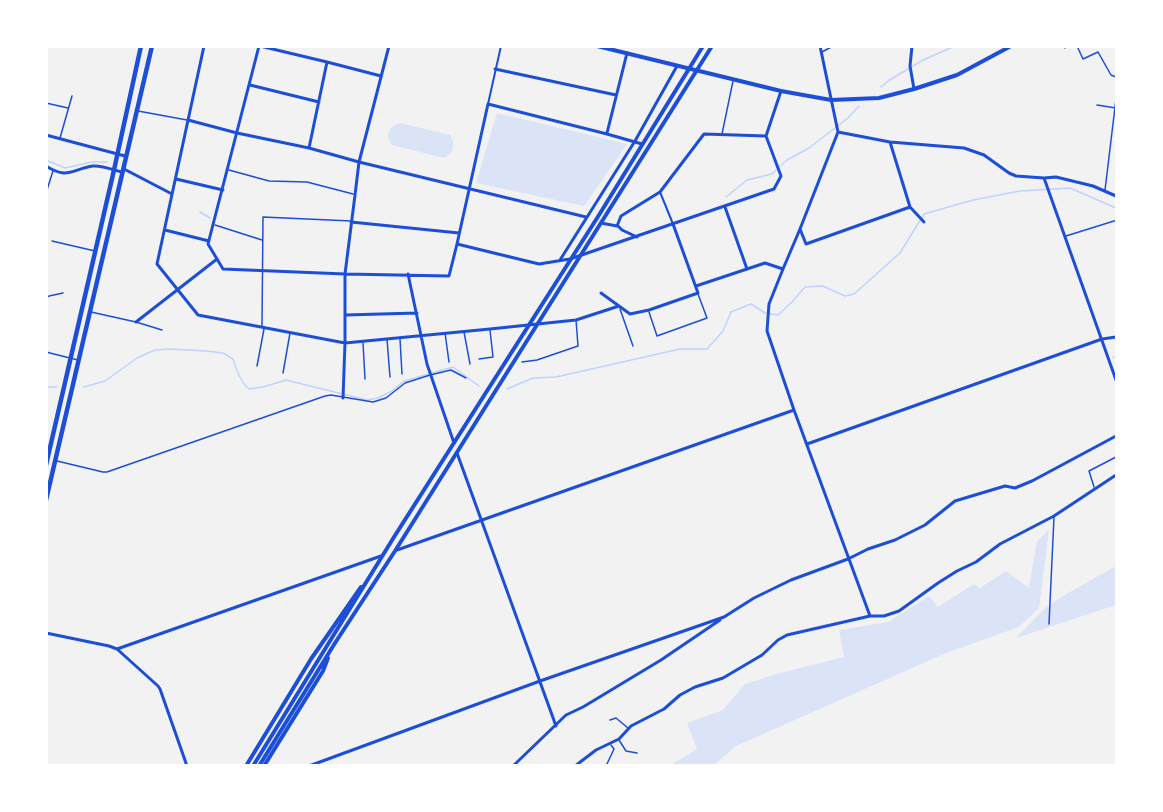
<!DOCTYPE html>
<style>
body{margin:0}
#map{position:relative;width:1163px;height:812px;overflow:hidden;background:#f2f2f2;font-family:"Source Sans 3",sans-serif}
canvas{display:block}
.frame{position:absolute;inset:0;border:48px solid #fff;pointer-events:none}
</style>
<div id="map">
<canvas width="1163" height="812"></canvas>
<div class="frame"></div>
</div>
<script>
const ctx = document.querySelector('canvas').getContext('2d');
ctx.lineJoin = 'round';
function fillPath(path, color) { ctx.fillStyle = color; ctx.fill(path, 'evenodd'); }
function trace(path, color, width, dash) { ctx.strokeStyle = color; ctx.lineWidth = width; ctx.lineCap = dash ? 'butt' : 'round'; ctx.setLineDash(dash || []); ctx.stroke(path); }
const green = new Path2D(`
 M497,113L627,144L584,206L476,183Z
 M400,123L450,135C456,144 454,153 444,158L392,145C385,136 388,126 400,123Z
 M1049,530L1039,608L1019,627L946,653L736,746L714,765H671L697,749L687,723L723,710L745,684L780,673L844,657L839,630L888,622L929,596L938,607L974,584L980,588L1006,571L1029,588L1037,541Z
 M1116,566V605L1016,638L1045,608L1068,593Z`);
const stream = new Path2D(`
 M881,87L888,81L923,60L955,46
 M46,160L65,168L92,162H107
 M780,166L787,160L809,148L848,118L859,106
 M726,197L747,180L772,174L776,170
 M200,212L210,218
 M1113,357L1116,358
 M46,387H57
 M84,387L105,381L137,358L155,350L170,349L206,351L223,353L233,359C237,371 240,381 249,389L263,387L286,380L367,400L378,398L392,391L404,381L453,367L479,386
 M507,389L533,378L556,377L680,349H707L723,331L731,312L751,304L765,313L778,315L792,302L805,287L823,286L845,296L854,294L900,253L924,214L973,200L1020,191L1070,188L1116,208`);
const service = new Path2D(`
 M1077,46L1083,59L1098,52L1111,75L1116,77
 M1065,48L1067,46
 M822,52L833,46
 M46,103L68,108
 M1097,105L1116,108
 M138,111L187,120
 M722,134L733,81
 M60,138L72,96
 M229,170L269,181L307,182L353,194
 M1105,190L1116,99
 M46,193L53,171
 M215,225L262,240
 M1066,236L1114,221H1116
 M52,241L95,251
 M46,298L49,296L63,293
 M620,309L633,346
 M91,312L136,322L162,330
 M649,312L657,336L707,318L698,294
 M262,326L263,217L351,221
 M464,332L470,364
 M445,333L449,362
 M387,339L390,377
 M400,339L402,374
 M363,343L365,379
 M46,352L78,360
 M479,359L493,357L490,330
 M522,362L537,360L578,346L576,320
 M257,366L264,329
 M283,373L290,333
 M57,461L103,472H107L325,396L331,395L373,402L386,398L405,383L430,375L451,370L466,378
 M1094,487L1089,471L1116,457
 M1049,624L1054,517
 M610,720L616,718L628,728
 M619,740L626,751L637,753
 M606,766L614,749L611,745`);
const pedestrian = new Path2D(`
 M488,104L501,46
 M660,192L673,224`);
const minor = new Path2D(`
 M204,46L157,264L198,315L345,343L490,329L576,320L619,306L630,314L649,310L698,293L673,224
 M259,46L208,244L223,269L345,274L449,276L457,244L539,264L570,259L774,189L781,176L766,136L781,91
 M260,46L327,62
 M820,46L838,132L800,229L783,269L769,304L767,331L794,410L870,616
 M912,46L910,66L914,89
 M495,69L616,95
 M250,85L319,102
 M188,120L237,133L309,148L359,162L586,217
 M838,132L890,142L964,148L984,155L1009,173L1016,176L1044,178L1056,177L1093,186L1116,196
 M607,133L627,53
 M46,135L125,156
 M890,142L910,207L924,222
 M309,148L327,62L381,76
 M46,166C68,180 72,169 93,166C101,165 114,170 122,172
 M124,169L172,194
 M1044,178L1116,380
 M176,179L223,190
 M725,207L747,269
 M351,222L459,233
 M601,223L617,226L621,216L660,192L704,134L766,136
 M618,226L622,230L637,237
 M800,229L806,244L910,207
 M165,230L209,241
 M457,244L488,104L607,134L642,144
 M560,260L635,141L677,66
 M408,274L427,364L454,443
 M696,286L765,263L783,269
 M601,293L619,306
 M345,315L417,313
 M136,322L217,259
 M343,398L345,343V274L355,195L359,162L389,46
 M807,444L1102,339L1116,337
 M457,453L556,726
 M397,550L794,410
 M46,633L109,646L117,649L158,686L160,689L187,766
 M117,649L381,556
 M309,766L540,681L724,617L754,598L791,580L848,559L868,549L895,540L925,525L955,501L1005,486L1015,488L1032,481L1116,436
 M513,766L566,715L583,707L661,660L720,620
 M575,766L596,750L619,739L631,726L664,709L680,695L695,687L723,678L762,655L778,640L787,635L870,616H884L899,611L938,583L957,571L976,562L1000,544L1054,516L1116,475`);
const tertiary = new Path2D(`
 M597,46L781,91L831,100L879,98L914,89L957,75L1011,46
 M246,766L311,659L361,587
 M253,766L394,537L599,215L703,46
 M259,766L335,643L395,551L712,46
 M264,766L323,671L328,658`);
const primary = new Path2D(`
 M46,465L114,170L141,46
 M46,500L152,46`);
fillPath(green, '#dbe4f7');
trace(stream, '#bfd3fe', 1.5);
trace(service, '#1d4ed8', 1.5);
trace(pedestrian, '#1d4ed8', 2);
trace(minor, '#1d4ed8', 3);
trace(tertiary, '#1d4ed8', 4);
trace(primary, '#1d4ed8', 4.5);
</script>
